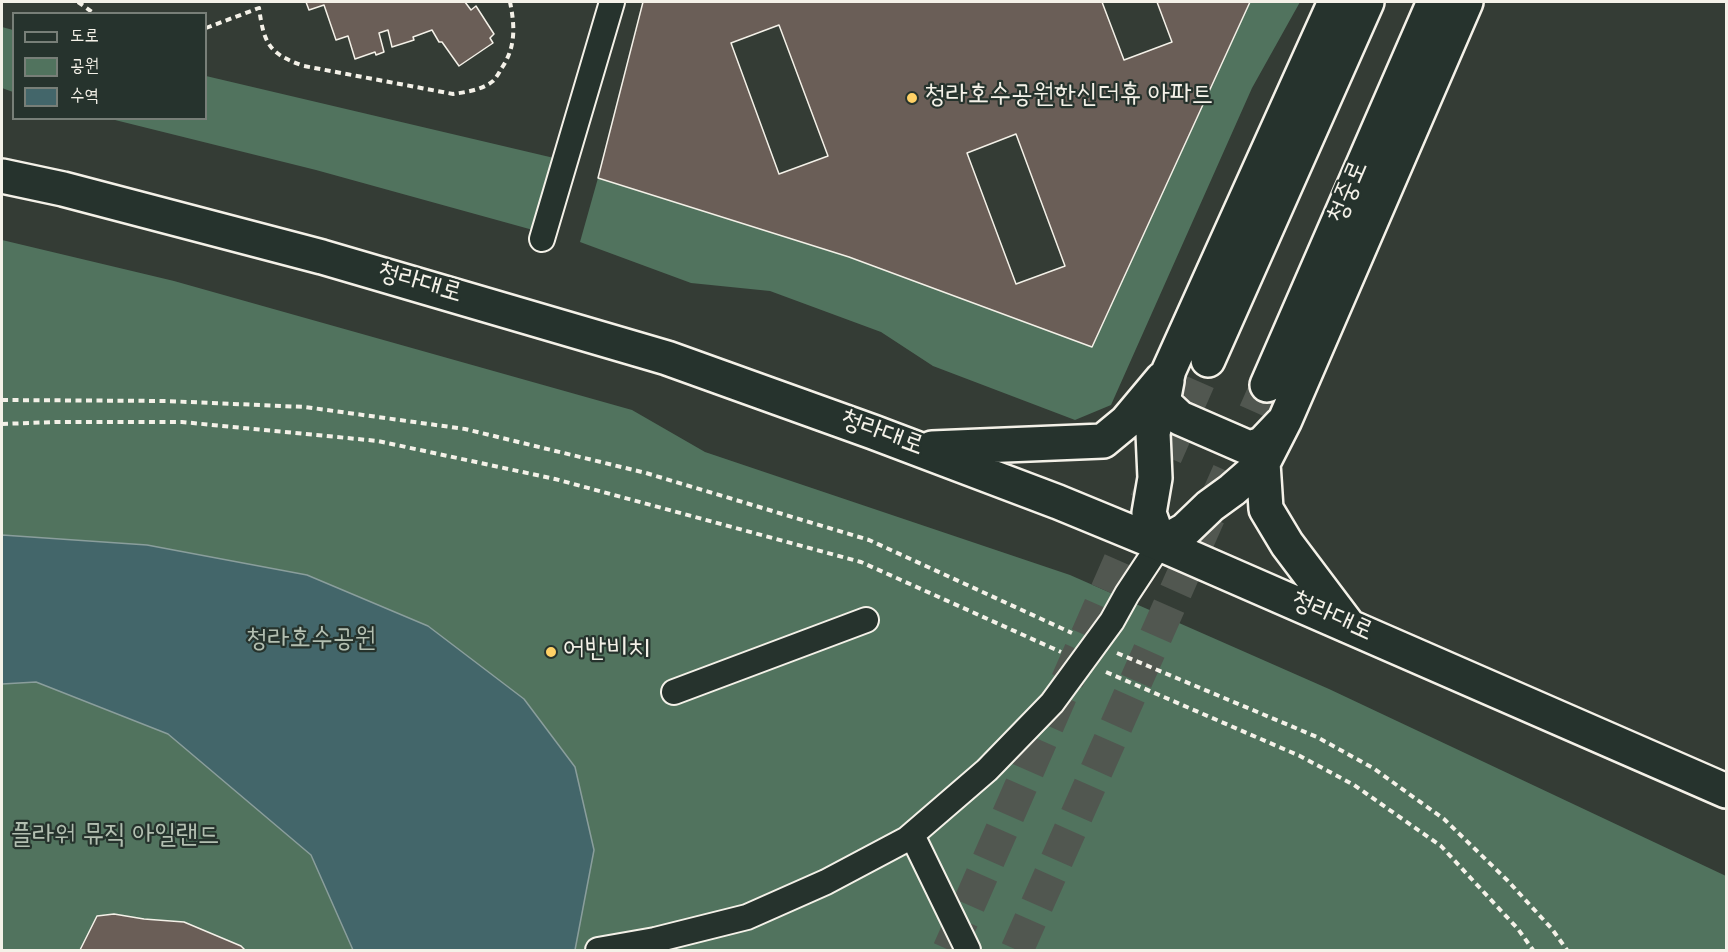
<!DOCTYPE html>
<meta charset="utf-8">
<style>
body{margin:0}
#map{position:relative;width:1728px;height:952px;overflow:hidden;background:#343c35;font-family:"Indie Flower","Poor Story",sans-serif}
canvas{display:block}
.frame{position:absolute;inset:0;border:3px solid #f4f1e8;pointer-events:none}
.legend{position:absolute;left:12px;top:12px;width:195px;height:108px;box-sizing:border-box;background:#26332d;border:2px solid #787f78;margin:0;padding:8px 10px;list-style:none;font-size:18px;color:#f4f1e8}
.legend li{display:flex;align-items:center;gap:12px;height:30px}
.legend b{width:30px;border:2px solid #787f78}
</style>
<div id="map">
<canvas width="1728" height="952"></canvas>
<div class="frame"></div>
<ul class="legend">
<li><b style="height:8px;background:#26332d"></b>도로</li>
<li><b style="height:16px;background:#51735e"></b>공원</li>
<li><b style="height:16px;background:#43666a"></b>수역</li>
</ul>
</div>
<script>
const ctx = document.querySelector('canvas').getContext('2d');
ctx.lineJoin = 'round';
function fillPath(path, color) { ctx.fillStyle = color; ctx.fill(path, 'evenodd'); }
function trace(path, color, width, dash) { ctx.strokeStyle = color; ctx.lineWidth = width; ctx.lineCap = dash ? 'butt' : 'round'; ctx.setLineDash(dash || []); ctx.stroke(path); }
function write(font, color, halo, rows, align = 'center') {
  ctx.font = font + ' "Indie Flower","Poor Story",sans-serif'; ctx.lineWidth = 4.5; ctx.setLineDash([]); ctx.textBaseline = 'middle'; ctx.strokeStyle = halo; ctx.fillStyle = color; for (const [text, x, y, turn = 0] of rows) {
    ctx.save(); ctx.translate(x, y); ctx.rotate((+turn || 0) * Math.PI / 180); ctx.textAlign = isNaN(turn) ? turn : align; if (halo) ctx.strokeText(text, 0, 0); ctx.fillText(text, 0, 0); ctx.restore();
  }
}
const green = new Path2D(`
 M1250,2H1300L1252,88L1111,405L1075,420L933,366L881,332L770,291L691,283L580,242L598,178L849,257L1092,347Z
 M2,27L13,30V92L2,88Z
 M206,76L554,158L533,230L316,170L111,119L206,118Z
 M2,240L174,281L632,410L705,452L1070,575L1329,689L1726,876V950H2Z`);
const water = new Path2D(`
 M2,535L147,545L307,575L428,626L524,699L575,767L594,850L575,950H353L311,855L168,734L36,682L2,684Z`);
const building = new Path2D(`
 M306,2H465L471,10L476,6L494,34L490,38L493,43L459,66L442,42H439L432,30L413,37L414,40L392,47L388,30L379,33L384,52L376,55L375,52L355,59L348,36L336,40L324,5L309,10Z
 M643,2H1250L1092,347L849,257L598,178Z
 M1102,2H1157L1172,42L1124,60Z
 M779,25L828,156L779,174L731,43Z
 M1016,134L1065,266L1016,284L967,153Z
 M114,914L144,919L184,922L241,946L245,950H80L97,916Z`);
const secondaryTunnel = new Path2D(`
 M949,950L1208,360
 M1017,950L1267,385`);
const path = new Path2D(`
 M78,2L95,14
 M206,28L259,8C264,44 269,54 304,66L453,94C466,92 482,90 493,81C496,78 499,73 501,69C516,48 515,26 510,2
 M2,400L166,401L305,407L465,429L646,473L869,540L1072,633
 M2,424L55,422H182L378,441L555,479L861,562L1061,652
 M1117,653L1317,737L1373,768L1444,819L1508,881L1552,929L1567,950
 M1106,672L1300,756L1354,785L1441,846L1518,929L1533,950`);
const street = new Path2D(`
 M542,239L612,2
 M674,692L866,620
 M912,835L968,950
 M598,950L655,940L747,917L826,882L907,839L987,770L1052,703L1112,621L1127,594L1160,544`);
const secondary = new Path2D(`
 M1335,2L1169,370L1153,433L1155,478L1149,513L1160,544L1185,530L1210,506L1232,490L1263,463L1285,420L1466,2
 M2,176L63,189L322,257L667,358L873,432L1058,502L1160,544L1726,791
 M1208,360L1367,2
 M1167,381L1163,402L1180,418L1249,448L1262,444L1281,424
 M1267,385L1434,2
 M932,448L1103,441L1126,422L1162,379
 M1263,463L1266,509L1287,544L1348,625`);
const markers = [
 [912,98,6,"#ffd166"],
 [551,652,6,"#ffd166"]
];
const poiNames = [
 ["청라호수공원한신더휴 아파트",924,98],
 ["어반비치",563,652]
];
const streetNames = [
 ["청중로",1350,193,-67],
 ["청라대로",419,285,16],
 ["청라대로",881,435,20],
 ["청라대로",1331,618,24]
];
const parkNames = [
 ["청라호수공원",311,642],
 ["플라워 뮤직 아일랜드",115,838]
];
fillPath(green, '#51735e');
fillPath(water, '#43666a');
trace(water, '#8a9e9c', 1.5);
fillPath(building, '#6a5e57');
trace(building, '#f4f1e8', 1.5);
trace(secondaryTunnel, '#515750', 33, [33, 16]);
trace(street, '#f4f1e8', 28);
trace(secondary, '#f4f1e8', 38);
trace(path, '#f4f1e8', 4, [6, 4.5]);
trace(street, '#26332d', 24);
trace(secondary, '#26332d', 33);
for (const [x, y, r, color] of markers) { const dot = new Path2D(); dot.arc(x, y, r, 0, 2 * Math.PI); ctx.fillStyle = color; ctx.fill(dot); trace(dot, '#26332d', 2); }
write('27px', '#f4f1e8', '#26332d', poiNames, 'left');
write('27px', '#f4f1e8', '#26332d', streetNames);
write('27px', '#b3bfb1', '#26332d', parkNames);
</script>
